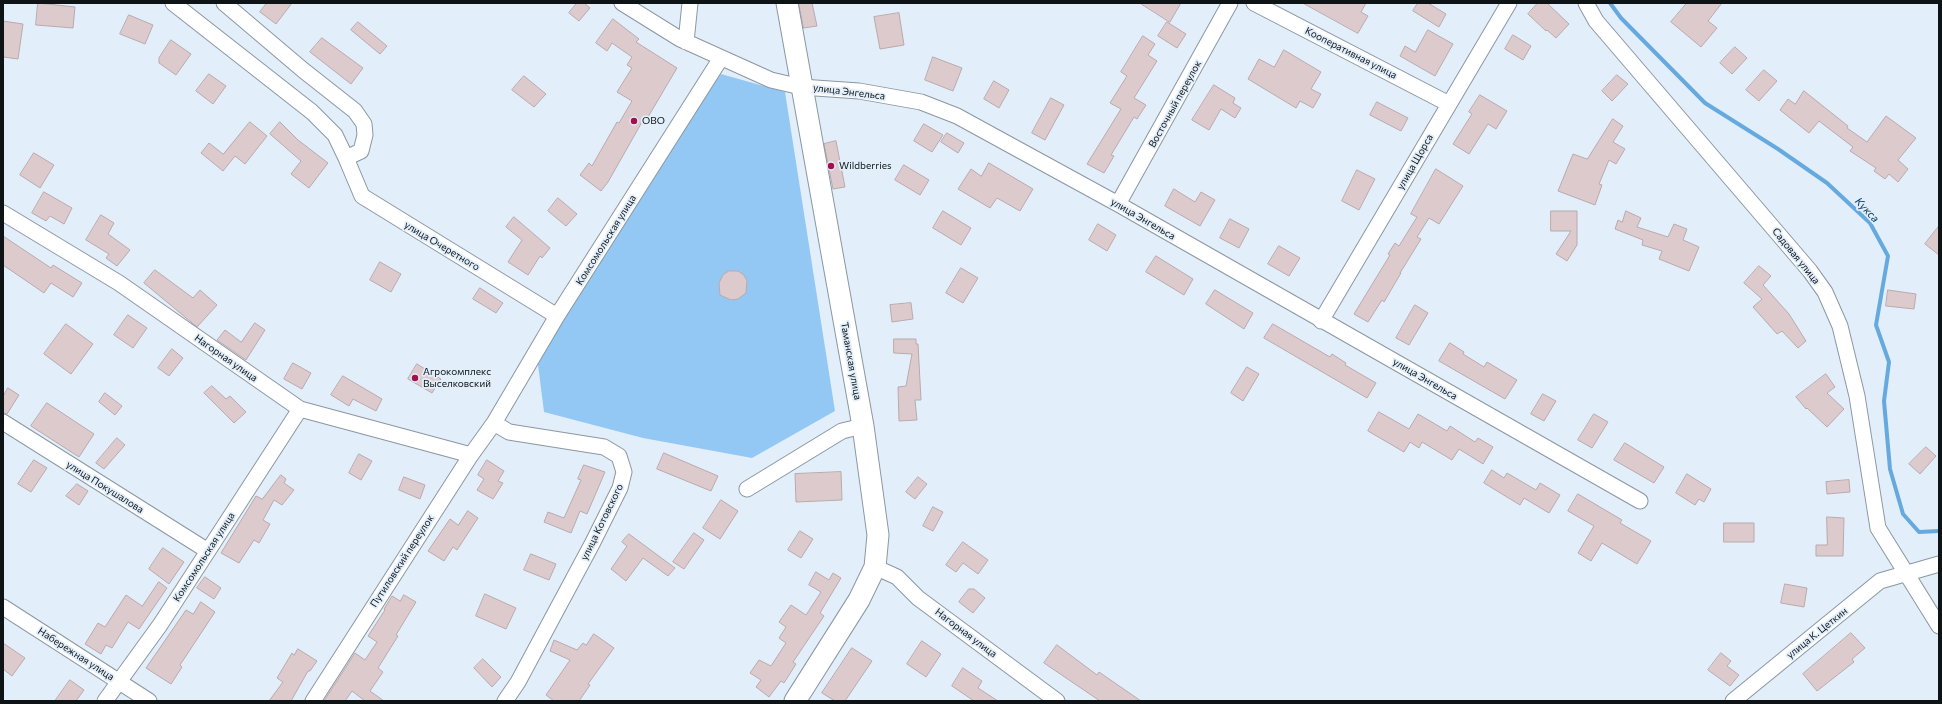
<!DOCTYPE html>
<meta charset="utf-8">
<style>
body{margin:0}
#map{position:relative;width:1942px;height:704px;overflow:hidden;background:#e2effa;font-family:Commissioner,sans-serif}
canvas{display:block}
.frame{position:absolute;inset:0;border:4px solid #0e1316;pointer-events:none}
</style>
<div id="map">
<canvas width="1942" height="704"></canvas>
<div class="frame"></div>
</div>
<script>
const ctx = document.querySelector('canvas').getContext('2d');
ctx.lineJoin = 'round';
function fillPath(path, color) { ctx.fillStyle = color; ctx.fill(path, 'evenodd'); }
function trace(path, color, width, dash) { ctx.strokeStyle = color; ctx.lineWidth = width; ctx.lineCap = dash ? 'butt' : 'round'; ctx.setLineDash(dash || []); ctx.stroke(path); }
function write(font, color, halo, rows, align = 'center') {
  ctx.font = font + ' Commissioner,sans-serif'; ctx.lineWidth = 3.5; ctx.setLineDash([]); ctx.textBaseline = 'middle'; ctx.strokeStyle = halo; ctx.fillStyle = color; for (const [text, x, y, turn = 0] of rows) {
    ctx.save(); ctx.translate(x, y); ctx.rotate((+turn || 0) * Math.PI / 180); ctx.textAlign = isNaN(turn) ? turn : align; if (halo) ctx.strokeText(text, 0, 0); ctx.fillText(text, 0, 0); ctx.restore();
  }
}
const green = new Path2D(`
 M721,74L785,92L835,411L752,458L643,438L544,412L537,357L694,109Z`);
const stream = new Path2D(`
 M1610,3L1621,18L1705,103L1778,149L1827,183L1870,223L1888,256L1876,325L1889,362L1884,401L1890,469L1903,514L1919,532L1939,531`);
const building = new Path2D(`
 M38,3L75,7L73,28L36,25Z
 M267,3H292L276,24L260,12Z
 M577,3H584L590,8L579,21L569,13Z
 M799,3H812L817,26L804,28Z
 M1140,3H1181L1170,22Z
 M1303,3H1366L1361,12L1368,16L1358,33Z
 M1418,3H1428L1446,14L1439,27L1413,11Z
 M1538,3H1547L1569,24L1556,38L1547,30L1546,31L1528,14Z
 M1687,3H1722L1708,21L1717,28L1701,47L1671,22Z
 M899,13L904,45L880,49L874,17Z
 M129,15L153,25L145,44L120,34Z
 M613,19L639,39L636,42L677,68L648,117L646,115L608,182L601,191L580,175L589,163L592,166L617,122L619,123L632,101L617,92L632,68L627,65L632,57L612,43L607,51L596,43Z
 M3,21L23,24L18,59L3,57Z
 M358,22L387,46L380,54L351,30Z
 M1167,22L1186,34L1177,48L1158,36Z
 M1428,30L1453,44L1435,76L1400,56L1405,46L1415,52Z
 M1513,35L1531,46L1523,60L1505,49Z
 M1143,36L1155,44L1148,55L1157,61L1134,98L1146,105L1137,119L1134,117L1111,155L1114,156L1104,173L1087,164L1121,109L1110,103L1127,76L1121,72Z
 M322,38L363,68L351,84L310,52Z
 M171,40L191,54L176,75L159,63V58Z
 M1735,47L1747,58L1732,74L1720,63Z
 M1284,50L1321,72L1311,89L1321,94L1313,108L1300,101L1296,108L1248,79L1259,59L1274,67Z
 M933,57L962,68L953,91L925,80Z
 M1764,70L1777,81L1759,101L1746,90Z
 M209,74L226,86L213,104L196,91Z
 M1617,75L1628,84L1612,101L1602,91Z
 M524,76L546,94L534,107L512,90Z
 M994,81L1009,90L999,108L984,99Z
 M1214,85L1235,98L1233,103L1241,108L1235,118L1221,109L1209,130L1192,120Z
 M1804,91L1848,126L1847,128L1867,142L1886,116L1916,138L1898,160L1908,169L1898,182L1889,174L1885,179L1874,171L1876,168L1850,151L1853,147L1819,121L1809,133L1780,110L1788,99L1795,104Z
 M1480,95L1507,111L1496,129L1488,124L1469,154L1453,144L1472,114L1469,112Z
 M1051,98L1064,105L1045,140L1032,133Z
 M1377,102L1408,118L1401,131L1370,115Z
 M1613,119L1623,126L1613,142L1625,149L1616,164L1609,160L1599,184L1602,185L1595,205L1558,191L1573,154L1587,159Z
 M250,122L267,136L245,164L235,156L223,171L201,153L209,143L223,154Z
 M280,122L298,140L328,163L309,188L291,174L301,161L270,134Z
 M924,124L943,135L932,152L914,141Z
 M947,133L964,143L958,153L941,142Z
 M836,141L845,187L833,189L824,144Z
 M34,153L54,165L40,188L20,175Z
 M989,163L1033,189L1020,211L997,198L990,208L958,189L971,169L981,176Z
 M904,165L929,180L920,195L895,180Z
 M1436,169L1463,186L1439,224L1429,218L1417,237L1421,239L1400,273H1401L1384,302L1382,300L1368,322L1354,314L1390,255L1388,254L1395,243L1399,246L1417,217L1411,214Z
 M1357,170L1375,179L1359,210L1342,201Z
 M1174,189L1195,202L1201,192L1215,200L1200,226L1165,206Z
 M44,192L72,208L64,224L50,216L46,221L32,213Z
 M558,198L577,214L566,226L548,211Z
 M943,211L971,228L961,245L933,228Z
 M1551,211H1577V245L1567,261L1556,254L1571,231H1551Z
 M1626,211L1641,218L1637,227L1668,237L1674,224L1687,229L1683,240L1699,247L1689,271L1659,259L1662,251L1642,245L1643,240L1615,229L1618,220L1622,222Z
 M101,215L114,223L108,234L130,250L117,266L106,258L109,254L86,240Z
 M514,217L550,248L542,258L540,256L528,275L508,262L522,240L506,227Z
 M1230,219L1249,229L1239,248L1220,238Z
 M1098,224L1116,235L1107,251L1089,240Z
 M1939,226V255L1925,244Z
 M3,236L51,268L53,265L82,283L73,297L51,283L44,293L3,265Z
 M1279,246L1300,258L1289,276L1268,264Z
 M1156,256L1193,279L1184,295L1146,272Z
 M380,262L401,274L391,292L370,280Z
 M1759,266L1771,276L1763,285L1789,314L1806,341L1798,348L1782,331L1777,334L1753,307L1762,299L1744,283Z
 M961,268L978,278L963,303L946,293Z
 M155,270L193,298L200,290L217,305L197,327L144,283Z
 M729,271H738L744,275L747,281L746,293L738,299L731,300L720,295L719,283L723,275Z
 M480,288L503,303L496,313L473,299Z
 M1215,290L1253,313L1244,329L1206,304Z
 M1888,290L1916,294L1914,309L1886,306Z
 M911,303L913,319L892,322L890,305Z
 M1415,305L1428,313L1409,345L1396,338Z
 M128,315L147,328L133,348L114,335Z
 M255,323L265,330L246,360L217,340L225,330L241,342Z
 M66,324L93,344L71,374L44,354Z
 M1273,324L1330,357L1332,354L1346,363L1345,365L1376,383L1367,398L1264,338Z
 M894,339H916V344H918L921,400H915L917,420L899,421L898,387L906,386L912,354L894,353Z
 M1450,343L1464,352L1463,354L1484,367L1487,362L1517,380L1505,399L1439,361Z
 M172,349L183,358L169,376L158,368Z
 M293,363L311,373L302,389L284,379Z
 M417,364L441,379L432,393L408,379Z
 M1247,367L1259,374L1243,401L1231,393Z
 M1826,374L1835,387L1827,393L1844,409L1827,427L1807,408L1806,409L1796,397Z
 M343,376L382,399L376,411L353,399L349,406L331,395Z
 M212,386L226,399L230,396L246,412L234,423L204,393Z
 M8,388L19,395L7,414L3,413V397Z
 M105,393L122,406L115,415L99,402Z
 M1543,394L1556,401L1544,421L1531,414Z
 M47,403L94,434L79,457L31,426Z
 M1379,412L1409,429L1418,414L1447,431L1450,426L1475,442L1478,438L1493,447L1483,464L1459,449L1452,460L1422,442L1419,448L1410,442L1404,452L1368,431Z
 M1594,414L1608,422L1592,448L1578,440Z
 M117,438L125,445L104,469L96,463Z
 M1625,443L1664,467L1654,483L1614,460Z
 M1926,447L1936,456L1920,474L1909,464Z
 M664,453L718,476L711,491L657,469Z
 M359,454L372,461L361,480L349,473Z
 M34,460L47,468L31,492L18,484Z
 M487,460L504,471L498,481L503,483L493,499L477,490L484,479L478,475Z
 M584,465L605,472L587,514L580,511L571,533L544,522L548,512L564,518L581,480L578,479Z
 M1492,470L1504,478L1507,473L1536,490L1540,483L1560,495L1549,513L1524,498L1520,505L1484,483Z
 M841,472L842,500L796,502L795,474Z
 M1687,474L1711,489L1704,502L1699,499L1695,505L1676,493Z
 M281,475L286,479L284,483L294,490L282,505L274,500L263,520L270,524L259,543L254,540L239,563L221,553L256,496L262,499Z
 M404,477L425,485L420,499L399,490Z
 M918,477L927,484L915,499L906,492Z
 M1849,480L1850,492L1827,494L1826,482Z
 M77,484L88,491L79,505L66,496Z
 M1578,494L1622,520L1620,523L1651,541L1637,564L1602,543L1591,561L1578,553L1594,526L1568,511Z
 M721,500L738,511L720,539L703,528Z
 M933,507L943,512L933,531L923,526Z
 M468,511L478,518L457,550L453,547L444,561L428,551L450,519L458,525Z
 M1827,517L1844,518L1843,556H1816V545H1827Z
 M1724,523H1754V542H1724Z
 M800,531L813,539L801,558L788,550Z
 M694,533L704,540L684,569L673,562Z
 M629,534L675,568L668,576L643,558L626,581L611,569L627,546L622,542Z
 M963,542L988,560L978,574L963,563L956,572L946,565Z
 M163,548L184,562L169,584L149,569Z
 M531,554L556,564L549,580L524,570Z
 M816,572L829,580L833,573L841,578L820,613L824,616L793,662L796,664L784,683L781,681L769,697L756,687L761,680L750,673L759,660L771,666L786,643L779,638L786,627L779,622L791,605L806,615L821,592L809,585Z
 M205,577L221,588L214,599L197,588Z
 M159,582L167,588L139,629L128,622L112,648L106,645L101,654L85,644L98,623L105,627L126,595L142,606Z
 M1785,584L1807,588L1804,607L1781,603Z
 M969,589H974L985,598L973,613L959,602Z
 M485,594L516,608L506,629L476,616Z
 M404,595L416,602L396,635L398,636L378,668L383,672L370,691L384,701H365L352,691L345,701H324L355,653L365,660L377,642L368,636L385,610L384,609L392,596L400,601Z
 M201,602L215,612L180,665L182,667L171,684L146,668L186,610L193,614Z
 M1851,633L1865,648L1852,659L1854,662L1817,691L1803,674Z
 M594,634L614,648L588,684L590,685L579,701H554L546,695L570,660L550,651L554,640L577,650L583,643L586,645Z
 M922,641L941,654L926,677L907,664Z
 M3,643L25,658L12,676L3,669Z
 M1057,645L1097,675L1099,672L1141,701H1100L1044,663Z
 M852,648L872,661L845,701H835L822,693Z
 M298,649L317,661L310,671H308L291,701H269L283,682L277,678L292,653L294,655Z
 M1721,653L1731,661L1727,666L1739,675L1730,686L1708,670Z
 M483,659L501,677L492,687L474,668Z
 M963,668L982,681L978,688L998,701H974L952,686Z
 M70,680L84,690L76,701H55Z`);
const street = new Path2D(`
 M173,3L312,112L335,135L346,158
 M224,3L303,70L355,111L364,124L365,135L361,151L346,158L362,196L557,316
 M622,3L680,39L771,80L801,87L859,91L921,102L957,116L1118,204L1640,501
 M1254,3L1449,104
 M1586,3L1596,21L1810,271L1825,292L1840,326L1857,396L1878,528L1939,626
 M686,42L690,3
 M1118,204L1230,3
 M3,213L119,283L300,409L471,455
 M1321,321L1509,3
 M3,422L208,551
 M494,423L509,432L604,447L619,456L624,472L620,488L592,544L518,682L505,701
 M747,489L842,431L863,426
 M875,567L897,577L918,598L1057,701
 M3,607L149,701
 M105,701L160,625L300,409
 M313,701L471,455L494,423L557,316L721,58
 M1733,701L1880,581L1939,564`);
const secondary = new Path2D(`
 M787,3L863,426L878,535L875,567L859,600L795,701`);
const markers = [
 [634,121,4,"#a4104e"],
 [831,166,4,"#a4104e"],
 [415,378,4,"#a4104e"]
];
const streetNames = [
 ["Кооперативная улица",1351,53,27],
 ["улица Энгельса",849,92,7],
 ["Восточный переулок",1175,104,-61],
 ["улица Щорса",1415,162,-60],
 ["улица Энгельса",1143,219,30],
 ["Комсомольская улица",606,240,-58],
 ["улица Очеретного",442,246,31],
 ["Садовая улица",1796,256,51],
 ["Нагорная улица",226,358,35],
 ["Таманская улица",851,361,80],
 ["улица Энгельса",1425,379,30],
 ["улица Покушалова",105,487,32],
 ["улица Котовского",602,522,-64],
 ["Комсомольская улица",204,557,-57],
 ["Путиловский переулок",402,561,-57],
 ["Нагорная улица",966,633,37],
 ["улица К. Цеткин",1817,633,-39],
 ["Набережная улица",76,654,33]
];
const poiNames = [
 ["ОВО",642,121],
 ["Wildberries",839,166],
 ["Агрокомплекс",423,372],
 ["Выселковский",423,384]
];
const waterNames = [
 ["Кукса",1867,210,47]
];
fillPath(green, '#93c8f4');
trace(stream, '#66a9de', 4);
fillPath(building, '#dccacd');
trace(building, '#baa9ac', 1);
trace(street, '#8b97a1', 17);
trace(secondary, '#8b97a1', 23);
trace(street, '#fff', 15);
trace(secondary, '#fff', 21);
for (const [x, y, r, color] of markers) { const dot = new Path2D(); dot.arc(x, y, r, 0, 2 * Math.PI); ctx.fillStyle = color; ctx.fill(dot); trace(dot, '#e2effa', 1.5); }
write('10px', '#0e1316', '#e2effa', streetNames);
write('10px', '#0e1316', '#e2effa', poiNames, 'left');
write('italic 11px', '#083e61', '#e2effa', waterNames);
</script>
